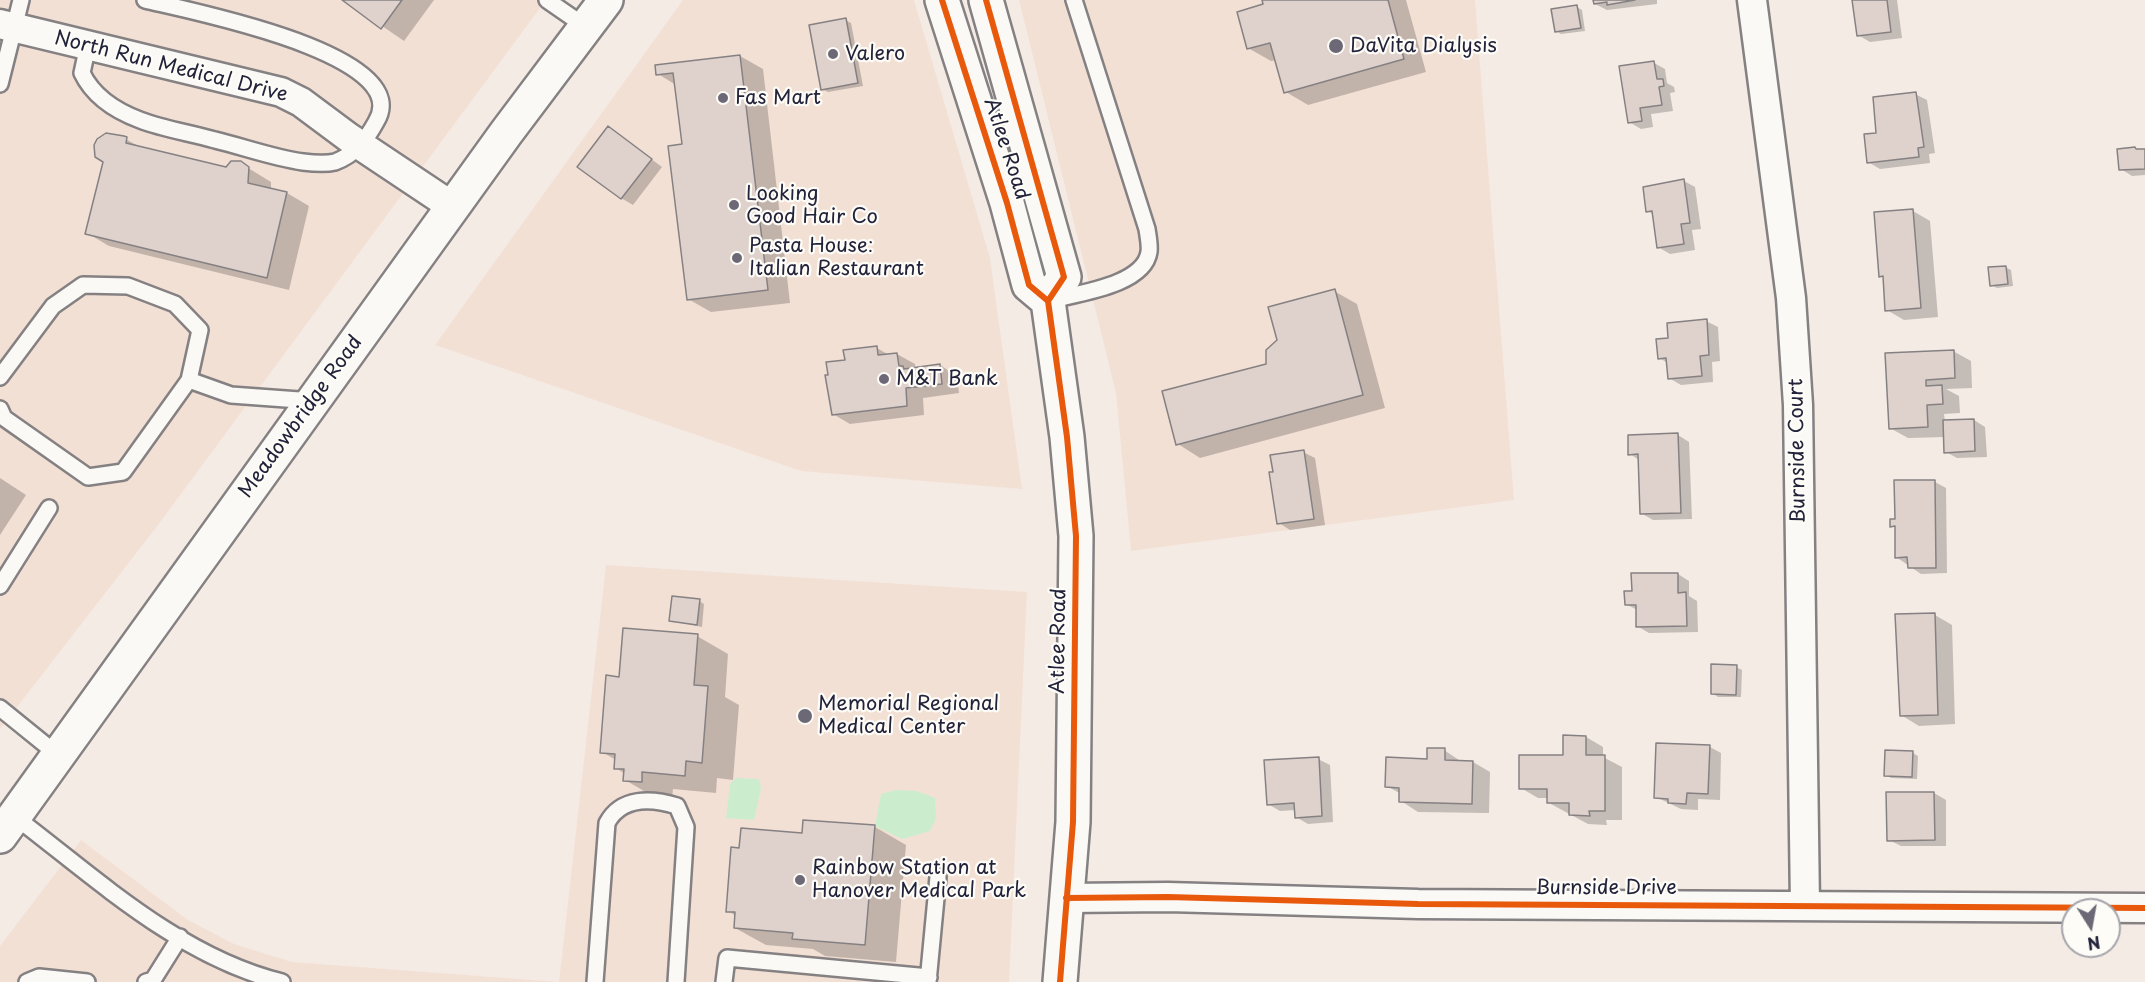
<!DOCTYPE html>
<style>
body{margin:0}
#map{position:relative;width:2145px;height:982px;overflow:hidden;background:#f5ebe5;font-family:"Playpen Sans",sans-serif}
canvas{display:block}
.north{position:absolute;left:2061px;top:898px;width:60px;height:60px;box-sizing:border-box;background:#fdfcf7;border:2px solid #a5a5ac;border-radius:50%;rotate:169deg;font-size:16px;font-weight:700;line-height:24px;text-align:center;color:#22223b}
.north::after{content:'';display:block;margin:auto;width:21px;height:27px;background:#6c6876;clip-path:polygon(50% 0,100% 100%,50% 72%,0 100%)}
</style>
<div id="map">
<canvas width="2145" height="982"></canvas>
<div class="north">N</div>
</div>
<script>
const ctx = document.querySelector('canvas').getContext('2d');
ctx.lineJoin = 'round';
function fillPath(path, color) { ctx.fillStyle = color; ctx.fill(path, 'evenodd'); }
function trace(path, color, width, dash) { ctx.strokeStyle = color; ctx.lineWidth = width; ctx.lineCap = dash ? 'butt' : 'round'; ctx.setLineDash(dash || []); ctx.stroke(path); }
function write(font, color, halo, rows, align = 'center') {
  ctx.font = font + ' "Playpen Sans",sans-serif'; ctx.lineWidth = 4.5; ctx.setLineDash([]); ctx.textBaseline = 'middle'; ctx.strokeStyle = halo; ctx.fillStyle = color; for (const [text, x, y, turn = 0] of rows) {
    ctx.save(); ctx.translate(x, y); ctx.rotate((+turn || 0) * Math.PI / 180); ctx.textAlign = isNaN(turn) ? turn : align; if (halo) ctx.strokeText(text, 0, 0); ctx.fillText(text, 0, 0); ctx.restore();
  }
}
const built = new Path2D(`
 M0,0H546L158,525L0,729Z
 M683,0H914L990,258L1022,489L801,471L435,345Z
 M1019,0H1475L1514,500L1131,551L1116,393Z
 M606,565L1027,592L1009,982H0V946L81,840L188,920L234,944L292,962L559,982Z`);
const green = new Path2D(`
 M736,778L759,779L761,788L754,820L726,818L730,784Z
 M896,790L917,791L935,798L936,819L930,831L902,839L875,826L881,794Z`);
const shadow = new Path2D(`
 M344,0H434L404,41Z
 M1263,0H1406L1426,72L1308,105L1286,92L1277,60L1271,61L1248,48L1265,5Z
 M1595,0H1657V4L1607,10L1595,4Z
 M1854,0H1897L1902,38L1870,42L1858,35Z
 M1577,7L1582,10L1585,31L1561,34L1556,31Z
 M845,20L851,23L863,86L828,92L822,89Z
 M740,56L763,69L790,303L711,312L688,299L684,145L676,85L658,74Z
 M1654,63L1665,69L1667,83L1674,87L1675,92L1670,93L1673,111L1651,114L1653,127L1641,129L1629,122Z
 M1915,94L1927,100L1935,153L1929,154L1930,163L1880,169L1868,162L1878,134Z
 M609,128L662,167L633,205L621,198Z
 M118,135L144,149L227,169L240,163L271,182V189L287,193L309,206L289,290L109,246L87,233L104,161V136Z
 M2145,149V175L2132,176L2121,169L2119,150Z
 M1684,181L1695,187L1701,229L1692,230L1695,250L1670,254L1658,247L1654,215L1648,211Z
 M1913,211L1930,221L1938,317L1904,320L1887,310L1884,278L1880,276Z
 M2005,267L2011,270L2013,286L1997,288L1991,285Z
 M1334,291L1357,304L1385,408L1200,458L1178,444L1268,365Z
 M1706,321L1718,327L1720,361L1712,362L1713,382L1681,385L1669,378L1668,363L1659,358L1670,339Z
 M877,348L889,355L897,354L915,364V369L940,365L957,376L959,393L923,398L924,415L850,424L833,414L846,361Z
 M1953,351L1971,361L1972,388L1946,389L1959,396L1960,413L1944,414L1945,422L1974,420L1985,427L1987,457L1957,458L1946,452L1945,437L1908,438L1890,428L1887,355Z
 M1678,435L1689,442L1692,519L1653,520L1641,513L1639,460L1630,454Z
 M1303,452L1315,458L1325,525L1290,530L1279,523Z
 M0,478L26,495L0,535Z
 M1935,482L1946,488L1947,573L1921,574L1896,557V528L1892,526Z
 M1678,574L1689,581V596L1697,601L1698,632L1649,633L1637,626V610L1626,604L1633,593Z
 M699,601L704,604L702,627L671,621Z
 M1935,615L1952,625L1955,724L1919,726L1901,715L1896,616Z
 M697,636L728,654L725,697L739,705L733,780L717,778L716,793L673,789L672,799L656,798L625,780V774L616,768V760L602,752L620,678Z
 M1736,667L1742,670L1741,697H1718L1712,693Z
 M1586,737L1603,747V757L1622,767V820H1606L1607,825L1588,824L1549,803V798H1538L1521,788L1564,757Z
 M1710,747L1721,753L1720,800L1698,799V810L1681,809L1656,797Z
 M1444,750L1462,762H1473L1490,772L1489,813L1418,812L1401,801V794L1387,786Z
 M1887,752L1913,753L1918,756L1917,779L1891,778L1886,775Z
 M1318,759L1330,765L1333,822L1308,824L1296,817V810L1280,811L1268,804Z
 M1934,793L1946,800V846H1901L1889,840L1888,794Z
 M875,827L906,845L896,962L825,956L813,949L766,945L735,928L736,916L728,911L741,849Z`);
const building = new Path2D(`
 M342,0H402L381,29Z
 M1262,0H1388L1404,59L1284,93L1270,43L1247,49L1237,12L1263,4Z
 M1593,0H1635L1607,5V2L1594,4Z
 M1852,0H1887L1891,32L1857,36Z
 M1577,5L1581,28L1555,32L1551,9Z
 M846,18L858,83L821,90L809,25Z
 M740,55L768,290L687,300L668,146L682,144L673,73L656,75L655,65Z
 M1654,61L1657,79H1663L1664,86L1659,87L1662,105L1640,108L1642,121L1628,123L1619,66Z
 M1916,92L1924,147L1918,148L1919,157L1867,163L1864,134L1876,133L1873,97Z
 M608,126L652,159L621,199L577,167Z
 M106,133L124,136L127,137L126,143L226,167L231,161H241L249,167L248,183L287,192L267,278L85,234L103,162L95,157L94,145L97,139Z
 M2135,147L2136,149H2145V169L2119,170L2117,149Z
 M1684,179L1690,223L1681,224L1684,244L1657,248L1652,211L1646,212L1643,187Z
 M1913,209L1921,308L1885,311L1883,276L1879,277L1874,212Z
 M2006,266L2008,284L1990,286L1988,267Z
 M1335,289L1363,395L1176,445L1162,391L1266,364V350L1277,340L1268,307Z
 M1707,319L1709,355L1700,356L1702,376L1668,379L1666,358L1658,359L1656,339L1668,338L1667,323Z
 M877,346L878,355L897,353L899,366H903L904,369L940,364L942,384L906,388L907,406L832,415L825,375H828L826,362L845,360L843,350Z
 M1954,350L1955,378L1926,380V386L1942,385L1943,404L1927,405L1928,427L1889,429L1885,353Z
 M1974,419L1975,451L1944,453L1943,420Z
 M1678,433L1681,513L1640,514L1638,454L1628,455V435Z
 M1304,450L1314,519L1277,524L1269,472H1273L1270,455Z
 M1894,480H1935L1936,568H1908L1907,557L1895,558V526L1890,527V519H1895Z
 M1631,573H1678V593L1686,592L1687,626L1636,627V605H1625L1624,591H1632Z
 M672,596L700,599L697,625L669,621Z
 M1935,613L1938,715L1900,716L1895,614Z
 M623,628L698,634L694,685L708,686L702,763L686,761L685,776L642,772V782L623,781L624,769H614L615,754L600,753L606,675L619,677Z
 M1711,664L1737,665L1736,695L1711,694Z
 M1563,735L1586,736V755H1605V811H1589L1590,816L1569,815V803H1547V789H1519V755H1563Z
 M1656,743L1710,745L1708,794L1687,793L1686,804L1668,803V799L1654,798Z
 M1427,748H1445V760L1473,761L1472,804L1399,802V788L1385,787L1386,757L1427,759Z
 M1885,750L1913,751L1912,777L1884,776Z
 M1319,757L1322,816L1295,818L1294,803L1267,805L1264,760Z
 M1886,792H1934L1935,840L1887,841Z
 M803,820L875,825L865,945L792,939L793,933L734,928L735,912H726L731,847L739,848L741,828L802,833Z`);
const service = new Path2D(`
 M547,0L586,27
 M88,45L82,73C93,96 116,111 140,120C163,129 191,133 215,140C244,147 274,158 303,162C311,163 327,164 335,162C356,154 366,140 376,122C418,54 185,10 145,0
 M0,84L21,0
 M1052,300C1079,293 1144,285 1149,252C1150,245 1148,236 1147,229L1074,0
 M0,377L53,306L83,285L128,286L175,304L200,330L189,380L231,395L313,401
 M0,409L4,418L88,477L123,472L189,380
 M0,586L49,508
 M0,708L58,755
 M14,816C97,879 180,957 282,982
 M27,982L39,977L87,982
 M146,982L153,980L180,937
 M595,982L607,823C621,797 651,798 677,806L686,827L676,982
 M724,982L727,958L929,977
 M928,982L938,877`);
const minor = new Path2D(`
 M1752,0L1791,298L1798,405L1805,905
 M0,24L281,92L301,102L348,137L453,207
 M1066,898L1168,897L1418,904L2145,908`);
const secondary = new Path2D(`
 M942,0L1007,203L1029,285L1048,301
 M986,0L1064,277L1048,301L1067,437L1076,536L1073,822L1060,982
 M0,836L506,133L606,0`);
const cycleway = new Path2D(`
 M942,0L1007,203L1029,285L1048,301
 M986,0L1064,277L1048,301L1067,437L1076,536L1073,822L1060,982
 M1066,898L1168,897L1418,904L2145,908`);
const markers = [
 [1336,46,8,"#6c6876"],
 [833,54,6,"#6c6876"],
 [723,98,6,"#6c6876"],
 [734,205,6,"#6c6876"],
 [737,258,6,"#6c6876"],
 [884,379,6,"#6c6876"],
 [805,716,8,"#6c6876"],
 [800,880,6,"#6c6876"]
];
const poiNames = [
 ["DaVita Dialysis",1350,46],
 ["Valero",845,54],
 ["Fas Mart",735,98],
 ["Looking",746,194],
 ["Good Hair Co",746,217],
 ["Pasta House:",749,246],
 ["Italian Restaurant",749,269],
 ["M&T Bank",896,379],
 ["Memorial Regional",818,704],
 ["Medical Center",818,727],
 ["Rainbow Station at",812,868],
 ["Hanover Medical Park",812,891]
];
const streetNames = [
 ["North Run Medical Drive",171,67,14],
 ["Atlee Road",1006,149,72],
 ["Meadowbridge Road",301,417,-54],
 ["Burnside Court",1798,451,-91],
 ["Atlee Road",1059,641,-89],
 ["Burnside Drive",1606,888]
];
fillPath(built, '#f3e0d5');
fillPath(green, '#cbedce');
fillPath(shadow, '#0003');
fillPath(building, '#dfd1cb');
trace(building, '#858183', 1.5);
trace(service, '#858183', 20);
trace(minor, '#858183', 33);
trace(secondary, '#858183', 38);
trace(service, '#faf9f6', 15);
trace(minor, '#faf9f6', 28);
trace(secondary, '#faf9f6', 33);
trace(cycleway, '#e8590c', 6);
for (const [x, y, r, color] of markers) { const dot = new Path2D(); dot.arc(x, y, r, 0, 2 * Math.PI); ctx.fillStyle = color; ctx.fill(dot); trace(dot, '#fdfcf7', 2); }
write('20px', '#22223b', '#fdfcf7', poiNames, 'left');
write('20px', '#22223b', '#fdfcf7', streetNames);
</script>
